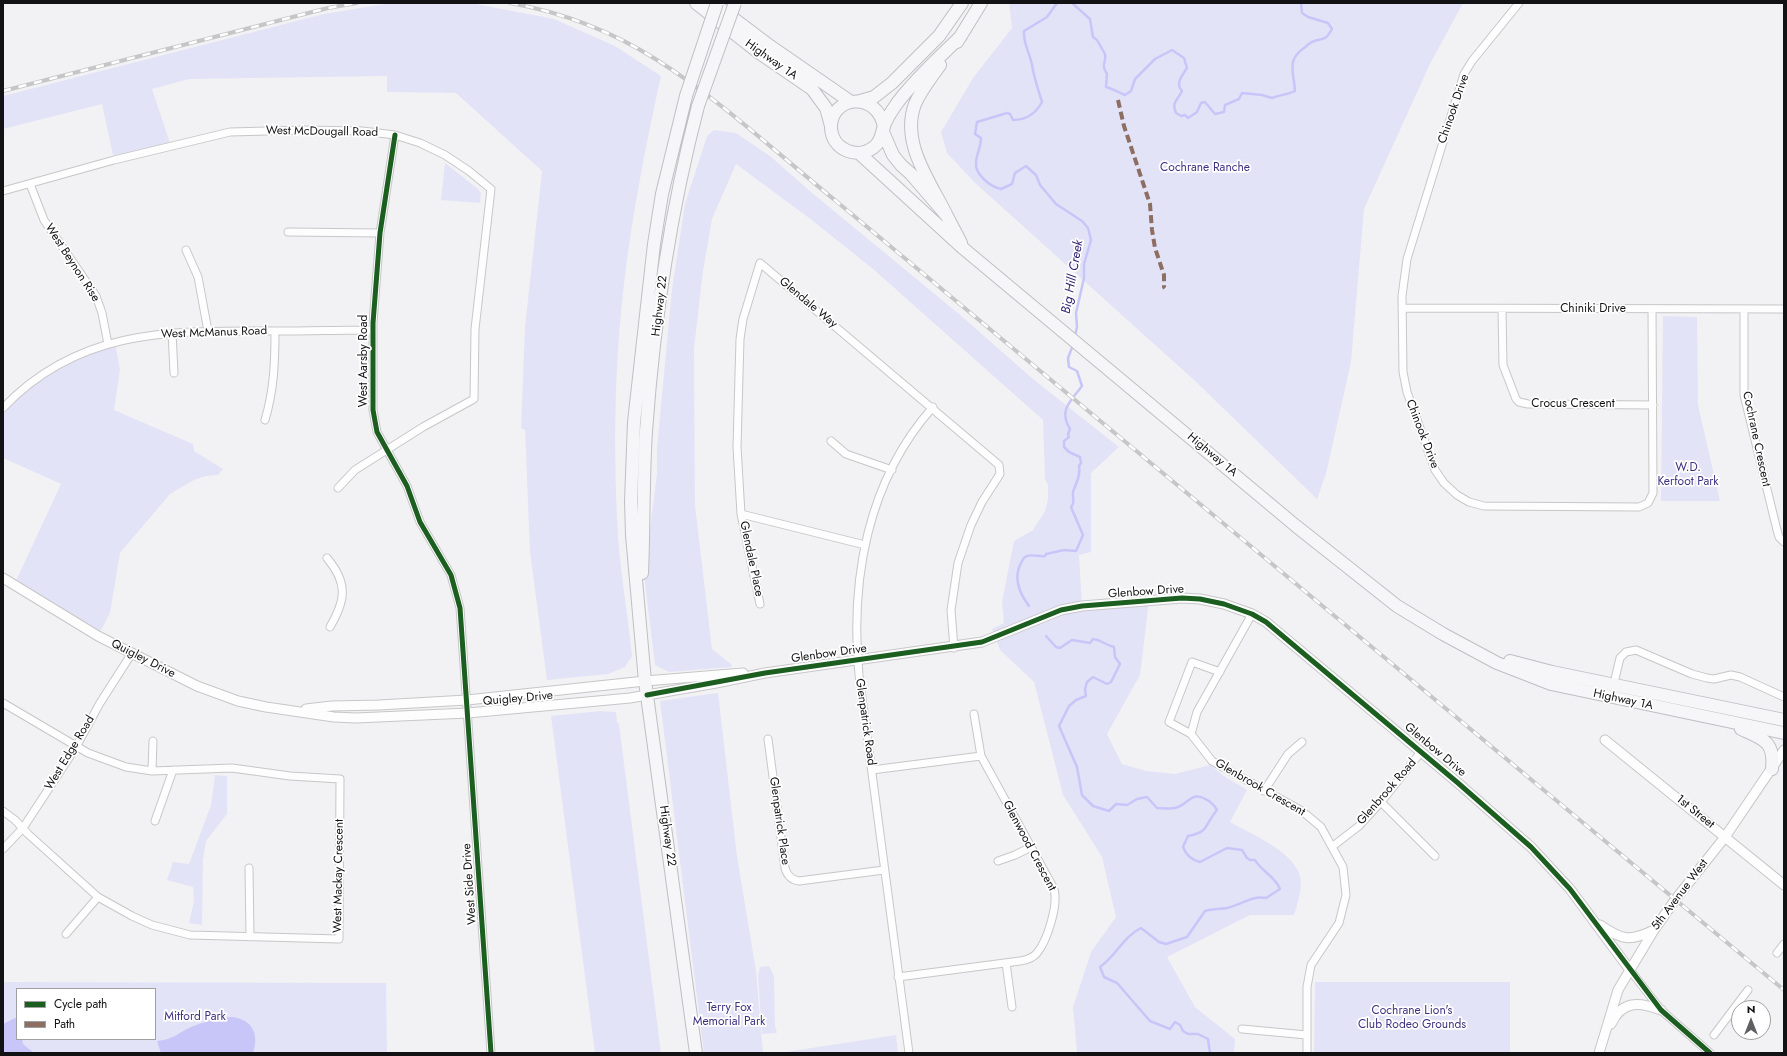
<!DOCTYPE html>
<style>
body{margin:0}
#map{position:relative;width:1787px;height:1056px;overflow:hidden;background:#f2f2f5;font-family:Jost,sans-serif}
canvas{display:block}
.frame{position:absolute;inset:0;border:4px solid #121214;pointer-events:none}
.legend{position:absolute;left:16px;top:988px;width:140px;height:52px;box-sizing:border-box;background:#fff;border:1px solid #a0a0a1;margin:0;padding:5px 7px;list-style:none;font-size:12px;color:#121214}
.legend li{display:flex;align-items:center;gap:8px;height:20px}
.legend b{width:20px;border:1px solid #a0a0a1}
.north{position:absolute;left:1731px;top:1000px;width:40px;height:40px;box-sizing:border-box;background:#fff;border:1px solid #a0a0a1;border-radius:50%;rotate:0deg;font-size:11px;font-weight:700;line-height:16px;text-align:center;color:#121214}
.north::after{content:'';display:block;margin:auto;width:14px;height:18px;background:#606063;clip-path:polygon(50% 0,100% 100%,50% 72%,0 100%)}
</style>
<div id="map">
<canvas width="1787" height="1056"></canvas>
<div class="frame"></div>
<ul class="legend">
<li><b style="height:5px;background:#1b5e20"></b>Cycle path</li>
<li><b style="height:5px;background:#8d6e63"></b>Path</li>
</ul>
<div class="north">N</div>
</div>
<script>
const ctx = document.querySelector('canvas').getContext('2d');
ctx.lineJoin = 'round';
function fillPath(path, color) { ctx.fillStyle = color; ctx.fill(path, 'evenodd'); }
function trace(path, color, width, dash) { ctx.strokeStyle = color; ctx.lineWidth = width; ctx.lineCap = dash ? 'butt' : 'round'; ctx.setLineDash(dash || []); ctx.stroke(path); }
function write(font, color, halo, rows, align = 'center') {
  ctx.font = font + ' Jost,sans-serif'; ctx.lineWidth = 3.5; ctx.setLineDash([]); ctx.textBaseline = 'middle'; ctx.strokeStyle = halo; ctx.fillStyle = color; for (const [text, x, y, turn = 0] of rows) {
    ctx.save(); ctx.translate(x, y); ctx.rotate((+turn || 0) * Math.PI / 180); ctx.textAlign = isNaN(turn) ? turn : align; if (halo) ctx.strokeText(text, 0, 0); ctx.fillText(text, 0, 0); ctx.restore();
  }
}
const green = new Path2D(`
 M391,3L476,4L554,19L615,46L661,76C643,158 627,240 620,324C614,394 614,466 618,536C621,576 628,616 632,656L625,667L608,674L547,680L530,552L525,430L521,428L525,327L542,171L456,93L387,92V76L189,79L152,89L171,146L114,160L102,104L3,129V96L324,14Z
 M1009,3H1463L1430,64L1364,209L1351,362L1326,474L1317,499L1194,380L974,182L947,153L941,132L973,78L1012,28Z
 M714,130L736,133L770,156L811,192L959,314L1033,379L1119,447L1091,473V552L1079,555L1082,606L1149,601L1140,675L1107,734L1122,764L1146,771L1175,774L1210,765L1224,776L1247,790L1230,822C1251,834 1289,849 1299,873C1304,885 1298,903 1294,915H1250L1167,957L1195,1007L1235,1039L1234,1053H1077L1073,1007L1091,952L1116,917L1102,857L1063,795L1034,682L1000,650L992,629L1004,623L1002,602L1014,541L1033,530L1045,511L1048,499V485L1045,479L1043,420L873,269L813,221L736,164L712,219L703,271L694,349L695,505L712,649L731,664L732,667L669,672L655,665L644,575L657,474V448L672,289L685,204L707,136Z
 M445,163L478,189L481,193L480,203L441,200Z
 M1663,316L1697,317L1698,405L1720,501H1661Z
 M115,342L120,370L114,410L193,444L194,451L223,469L218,475L206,476L194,480L170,494L120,553L110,613L98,636L14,585L61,484L3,458V409L48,369Z
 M718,693L737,856L756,971L763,1053H704L660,701Z
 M600,711L616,712L617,722L619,724L661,1053H595L551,716Z
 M215,775L227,776V814L206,841L203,860L202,925L189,923L194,901L193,887L167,880L173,862L189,864L211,805Z
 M769,966L774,976L775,1026L777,1033L762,1034L758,975L760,967Z
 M3,982L386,983L387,1053H3ZM17,989H155V1039H17Z
 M1315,982H1510V1053H1314Z
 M896,1035L898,1053H779Z`);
const water = new Path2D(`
 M230,1017C251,1018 260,1033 253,1053H161L157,1041C172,1040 178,1033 191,1027C203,1022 217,1019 230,1017Z
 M15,1018L17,1019V1039H22L23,1044L34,1053H3V1024Z`);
const stream = new Path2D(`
 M1057,3L1047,17L1024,31C1023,44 1030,53 1032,65C1034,78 1038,89 1042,102C1036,113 1026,120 1013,120L1010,114L1007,113L977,122L975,134L981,138C981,147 976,155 976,163C975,175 991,187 1001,189L1012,184L1015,173L1026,166L1036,175L1040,185L1056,204L1082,221L1088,228L1091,240L1084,264V278L1076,313L1077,327L1075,336
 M1072,3L1090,19L1093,37L1097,40L1105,54C1107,63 1100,63 1107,74L1106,87C1113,89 1118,92 1125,95L1131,91L1135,79L1155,59L1172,50L1184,58L1187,68C1182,76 1175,83 1182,91C1178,100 1171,102 1176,113L1181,116L1185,115L1188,118L1197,112L1201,103L1205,102L1215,114L1224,112L1225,105L1239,99L1242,93L1262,95L1272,98C1279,95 1287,95 1295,91C1294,73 1286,60 1304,48C1307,46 1309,43 1312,42C1323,37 1324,43 1332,29L1328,23L1308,17L1302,13L1301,3
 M1029,606C1020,594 1013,578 1021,563C1023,560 1023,557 1027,556C1032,554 1040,557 1045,556L1046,554L1064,550L1076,551L1083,535L1071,507C1076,501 1072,498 1073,492C1076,483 1081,475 1079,466L1081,463L1080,457L1069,452L1064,447V441L1069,437L1068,434L1070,429C1058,410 1071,401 1082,386L1077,371L1069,367L1068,358L1073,345
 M1046,636L1056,647L1060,648L1072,640L1090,643L1093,639C1102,640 1105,645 1114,647L1115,657L1120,664L1111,682L1107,684L1093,677L1087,682L1085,689L1086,696L1076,700L1069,706L1059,726L1077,767L1082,795L1093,806L1109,811L1116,804L1127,805L1137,799L1147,797L1157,808C1160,808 1172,809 1175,808C1191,804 1190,789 1209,801C1213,804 1215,806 1217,810C1204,825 1210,832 1188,836L1183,847C1186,855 1192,860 1200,862L1227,848L1242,850L1247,858L1250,860H1255C1261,871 1275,876 1280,889L1266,898C1252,895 1241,905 1227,908C1220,909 1213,909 1205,911L1187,937L1166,944L1159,942L1141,928C1123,937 1116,956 1100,967L1104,977L1117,983L1150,1021L1170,1029L1175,1022L1180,1025L1183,1031L1188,1034H1198L1208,1039L1210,1053`);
const minor = new Path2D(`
 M1519,3L1472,61L1464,74L1407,259L1402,296L1403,372L1407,392L1435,470L1444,483L1457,495L1469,502L1484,506L1639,507L1648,503L1653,493L1652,309
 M395,135L380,233L373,323V410L377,432L407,486L420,522L451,575L460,608L491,1053
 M30,184L44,220L96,296L102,313L108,344
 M3,191L114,160L230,132L305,130L362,131L395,135L420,143L445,155L469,171L491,189L475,329L474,399L423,427L355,470L338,488
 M288,232L380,233
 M186,250L198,277L208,331
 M1402,308L1784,309
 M1502,309L1503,365L1516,399L1519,402L1528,404L1653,405
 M1744,309V395L1777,530L1779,537L1784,542
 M172,332L174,373
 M3,408C80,327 173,331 276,331C309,331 341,330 373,330
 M265,420C274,390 275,362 275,331
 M831,441L846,454L892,470
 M741,514L760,604
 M865,545L741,514L737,447L740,339L743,319L760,263L999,465L1000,474L982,502L971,525L958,563L951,610L954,648
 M327,558C348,583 346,600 330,627
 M1252,614L1197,712L1191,734L1212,761L1302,811L1321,827L1343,867L1346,895L1339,923L1311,965L1307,987V1053
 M1613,687L1620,658L1626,652L1636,650L1692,674L1707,678L1714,679L1731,675L1740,677L1784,697
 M3,703L88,753L126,767L152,771L232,768L290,776L340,779L339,939L190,935L152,925L132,916L98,897L28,834L15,820L3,811
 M974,714L981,756
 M1191,734L1169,722L1192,662L1220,672
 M768,739L785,868C787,875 791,880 799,881L884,870
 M872,770L981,756L1053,887C1060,902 1047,941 1037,953C1033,958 1027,960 1020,961L898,977
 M152,771L153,741
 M1264,791L1288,754L1302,742
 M1381,802L1435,856
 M155,821L173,770
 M1333,846L1359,826L1381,802L1421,752
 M3,849L23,828L76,747L100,703L132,653
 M998,861L1015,855L1031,847
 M249,868L250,937
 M66,934L98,897
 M1777,953L1784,944
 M1006,963L1012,1007
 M1630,970L1661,1010L1710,1053
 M1242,1029L1307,1035
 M1714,1035L1748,990
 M909,1053L859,675C850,581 867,481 933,407`);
const tertiary = new Path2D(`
 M3,578L98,636L197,686L238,701L266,707L334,717L356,718L468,713L630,698L716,683L765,673L982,642L1061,610L1082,606L1182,598L1200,599L1224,604L1252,614L1266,622L1458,783L1531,847L1570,889L1630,970
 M306,709L332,706L379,705L467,700L645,681L743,673
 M1605,740L1784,885
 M1600,925C1622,940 1630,942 1654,930
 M1611,1024C1622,1000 1639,1002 1661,1010
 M1599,1053L1618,990L1654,930L1675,900L1725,837L1784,750`);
const primary = new Path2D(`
 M696,3L758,52L812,89L826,108L831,126
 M713,3L770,46L851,102
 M957,42L981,3
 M940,65C931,78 921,90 915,104C900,143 931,183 947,216
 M686,96L662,194L654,244L634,422L631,501L632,535L645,681L696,1053
 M860,101L874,97L892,83L939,36L962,3
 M884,127C877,90 830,96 831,128C832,150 858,160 874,147C882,141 881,133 884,126C887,117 893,109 898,102C916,78 940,57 961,36
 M883,132L893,155L901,165L911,174L947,216L961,243
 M859,153L964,249L1296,526L1397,606L1443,634L1497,663L1551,684L1784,733
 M642,573C644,526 643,478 646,431C654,321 670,213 698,106
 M1510,661L1552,672L1784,720
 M1741,729C1763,739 1775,741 1772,769`);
const rail = new Path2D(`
 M510,3C561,12 613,32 657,60C719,99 778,154 836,201L1784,990
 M3,91L328,8L357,3`);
const primaryBridge = new Path2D(`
 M686,96L717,3
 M698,106L735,3`);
const quiet = new Path2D(`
 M1118,100L1124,126L1150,204L1152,230L1155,248L1164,275V287L1165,288`);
const cycleway = new Path2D(`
 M395,135L380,233L373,323V410L377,432L407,486L420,522L451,575L460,608L491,1053
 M647,695L765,673L982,642L1061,610L1082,606L1182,598L1200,599L1224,604L1252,614L1266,622L1458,783L1531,847L1570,889L1661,1010L1710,1053`);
const streetNames = [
 ["Highway 1A",771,60,35],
 ["Chinook Drive",1454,109,-71],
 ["West McDougall Road",322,132,1],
 ["West Beynon Rise",72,263,57],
 ["Glendale Way",808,303,40],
 ["Highway 22",660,306,-83],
 ["Chiniki Drive",1593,309],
 ["West McManus Road",214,333,-2],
 ["West Aarsby Road",364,361,-90],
 ["Crocus Crescent",1573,404],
 ["Chinook Drive",1422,434,69],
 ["Cochrane Crescent",1756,439,78],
 ["Highway 1A",1212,455,40],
 ["Glendale Place",751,559,78],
 ["Glenbow Drive",1146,592,-4],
 ["Glenbow Drive",829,654,-8],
 ["Quigley Drive",143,659,27],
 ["Quigley Drive",518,699,-5],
 ["Highway 1A",1623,700,12],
 ["Glenpatrick Road",865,722,82],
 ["Glenbow Drive",1435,750,40],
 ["West Edge Road",70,753,-59],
 ["Glenbrook Crescent",1260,788,30],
 ["Glenbrook Road",1387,792,-49],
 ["1st Street",1695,812,39],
 ["Glenpatrick Place",779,821,82],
 ["Highway 22",667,836,82],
 ["Glenwood Crescent",1029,846,62],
 ["West Mackay Crescent",339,876,-89],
 ["West Side Drive",470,884,-94],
 ["5th Avenue West",1680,895,-53]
];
const parkNames = [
 ["Cochrane Ranche",1205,168],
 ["W.D.",1688,468],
 ["Kerfoot Park",1688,482],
 ["Terry Fox",729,1008],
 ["Memorial Park",729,1022],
 ["Cochrane Lion's",1412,1011],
 ["Club Rodeo Grounds",1412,1025],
 ["Mitford Park",195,1017]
];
const waterNames = [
 ["Big Hill Creek",1073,277,-80]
];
fillPath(green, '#e3e3f7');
fillPath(water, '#c8c6f8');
trace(stream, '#c8c6f8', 2.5);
trace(minor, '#c7c7c8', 9);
trace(tertiary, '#c7c7c8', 11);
trace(primary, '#bfbfc4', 14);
trace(minor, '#fdfdfe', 7);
trace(tertiary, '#fdfdfe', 9);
trace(primary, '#f6f6f8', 12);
trace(rail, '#c6c6c7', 4);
trace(rail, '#fff', 2.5, [8]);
trace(primaryBridge, '#bfbfc4', 14, []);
trace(primaryBridge, '#f6f6f8', 12);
trace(quiet, '#8d6e63', 4, [8, 4]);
trace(cycleway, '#1b5e20', 5);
write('12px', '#121214', '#fff', streetNames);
write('12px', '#3e3282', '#fff', parkNames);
write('italic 13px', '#332473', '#fff', waterNames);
</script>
